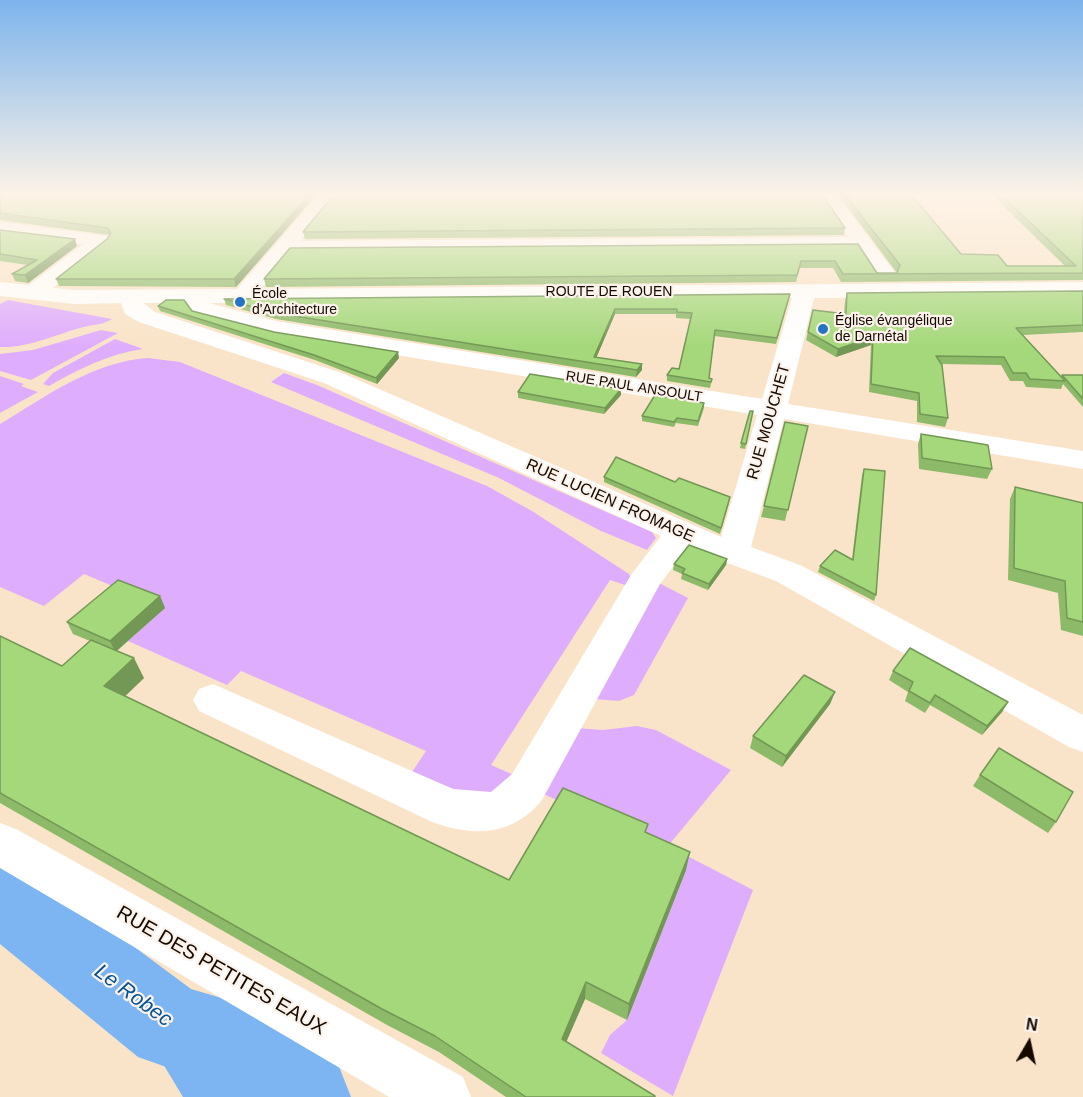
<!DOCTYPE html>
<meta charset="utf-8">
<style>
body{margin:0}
#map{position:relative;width:1083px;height:1097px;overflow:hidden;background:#fae4c9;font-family:Arial,sans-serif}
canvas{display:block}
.north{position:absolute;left:999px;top:1013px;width:60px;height:60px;-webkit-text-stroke:4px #fbf3eb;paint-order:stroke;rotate:9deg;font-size:16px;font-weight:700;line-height:24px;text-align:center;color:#150900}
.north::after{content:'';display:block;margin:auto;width:21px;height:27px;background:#150900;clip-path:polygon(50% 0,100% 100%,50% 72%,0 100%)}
</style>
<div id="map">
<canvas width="1083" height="1097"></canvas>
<div class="north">N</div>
</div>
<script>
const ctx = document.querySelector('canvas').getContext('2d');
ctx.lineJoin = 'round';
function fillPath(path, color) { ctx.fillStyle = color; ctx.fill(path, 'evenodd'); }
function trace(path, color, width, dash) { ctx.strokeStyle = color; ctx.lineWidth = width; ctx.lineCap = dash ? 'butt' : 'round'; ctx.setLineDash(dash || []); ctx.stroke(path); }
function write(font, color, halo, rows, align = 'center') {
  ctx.font = font + ' Arial,sans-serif'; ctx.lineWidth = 4.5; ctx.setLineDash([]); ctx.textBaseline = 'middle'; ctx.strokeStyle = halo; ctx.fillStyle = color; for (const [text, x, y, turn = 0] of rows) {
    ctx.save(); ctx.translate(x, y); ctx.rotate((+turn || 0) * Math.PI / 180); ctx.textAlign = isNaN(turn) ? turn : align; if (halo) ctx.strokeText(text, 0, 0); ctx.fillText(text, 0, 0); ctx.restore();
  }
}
const green = new Path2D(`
 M8,300L112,319C103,325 95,324 84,327C56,334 30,348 0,347V304Z
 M101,330L118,333L31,380L0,371V354L33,350Z
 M115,339L143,349C108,354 79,369 49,386L43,384L53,373Z
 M148,358L180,362L487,486L532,511L629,574L633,582L631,587L610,580L491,765L516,776L506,788L475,798L412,772L426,751L241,671L227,685L128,641L164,608L84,574L44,606L0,587V424C47,396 92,362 148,358Z
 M284,373L317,385L652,532L656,538L647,550L601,531L499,478L271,382Z
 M0,376L24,384L21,386L38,392L0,413Z
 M659,583L688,598L634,695L619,701L594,699Z
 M637,726L656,730L731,770L668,846L753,890L673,1096L601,1053L610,1035L627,1020L559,801L541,793L576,728L603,730Z`);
const canal = new Path2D(`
 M169,1001L187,1008L233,1078L241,1097H183L151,1044L144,1026L151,1008Z`);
const river = new Path2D(`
 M0,857L28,868L191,989L242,1004L273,1017L338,1064L351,1097H232L217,1085L138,1057L0,944Z`);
const minor = new Path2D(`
 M320,193H339L300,241L848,237L817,193H835L896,274L893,279H877L857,249L290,253L261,289L1083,282V296L814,298L788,404L1083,451V469L784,419L751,547L800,565L1083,715V752L1069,747L776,581L687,548L660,584L542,800C513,836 473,837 432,822L199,711L193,700L199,689L213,684L453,789L491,792L512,774L631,575L661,536L324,383L139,322L125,314L121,303L75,304L0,296V282L29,285L83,244L0,234V222L108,236L111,240L108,244L53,288L75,290L237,289ZM792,298L762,399L276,321L209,303ZM143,303H187L194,314L276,335L757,415L721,537L342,373L155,312Z
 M0,823L16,829L463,1077L471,1097H389L0,868Z`);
const wall = new Path2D(`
 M0,193H318L236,287L59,286L56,279L107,239L110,235L0,220Z
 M837,193H910L961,254L1007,266H1065L990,193H1083V280L841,282L833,268H800L796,282L266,287L264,279L858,244L877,273H897Z
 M845,228L844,235L305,239L303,232Z
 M0,230L77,246L28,283L15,281L12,274L28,265L0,261Z
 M1083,291V332L1023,335L1061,377L1062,375H1083V407L1063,384L1061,389L1026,387L1023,381H1010L1001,365L941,364L948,418L945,427L917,422V401L869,392L871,345L836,357L806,340L813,310L844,314L845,300L847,293Z
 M790,294L776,344L714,336L709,378L712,379L710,388L667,381V375L679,369L690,319L676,318V314H615L596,358L642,370L636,377L276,319L226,305L224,299Z
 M158,306L192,311L274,332L399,358L377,384L315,360L160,311Z
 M621,389V395L604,414L518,398V392Z
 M704,403V408L698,426L676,423L674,427L642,421V416Z
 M753,411L745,449L740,448L741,443Z
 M808,426L785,521L761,517L764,506Z
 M921,434L992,469L987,479L919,469L918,444Z
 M864,469L876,595L874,601L818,572L820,566L852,559L862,475Z
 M604,477L729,503L720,534L604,482Z
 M1015,487L1083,503V636L1061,630L1058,593L1008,580L1010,499Z
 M727,559L726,565L708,590L681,579L682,574L673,570L674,564Z
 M160,596L165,608L117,651L144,678L125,696L509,880L646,832L686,870L627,1020L585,999L566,1042L655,1097H506L439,1052L387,1025L0,803V636L62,666L90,641L73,634L67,622Z
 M893,671L1008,702L1002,712L982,735L930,705L925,713L905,701L908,692L889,680Z
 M835,692L830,704L782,767L750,748L753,736Z
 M980,775L1056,822L1048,833L973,786Z`);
const shadedWall = new Path2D(`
 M311,193H318L236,287L234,279Z
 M75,239L77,246L28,283L25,275Z
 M615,309V314L594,363V357Z
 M873,337L871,345L836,357L838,349Z
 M398,352L399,358L377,384L376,378Z
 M642,364V370L636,377L637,370Z
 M621,389V395L604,414L605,408Z
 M727,559L726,565L708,590L709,584Z
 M160,596L165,608L115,652L110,641Z
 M134,658L144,678L115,706L104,686Z
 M835,692L830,704L782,767L786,756Z
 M1008,702L1002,712L982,735L987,726Z
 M690,852L686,870L627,1020L629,1004Z
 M586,982L585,999L561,1054L562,1039Z`);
const building = new Path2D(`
 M0,193H311L234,279H56L107,239L111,233L107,228L0,213Z
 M335,193H821L845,228L303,232Z
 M843,193H910L961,254L998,255L1007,266H1076L999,193H1083V273L843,274L835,261H801L797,275L264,279L290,248L858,244L877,273H897L900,265Z
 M0,230L75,239L25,275L12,274L37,260L0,254Z
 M1083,291V325L1016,328L1065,381L1030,379L1026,373H1013L1004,357L936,356L942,365L948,418L920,414L919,393L871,384L873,337L838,349L808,332L813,310L846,314L847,293Z
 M790,294L777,338L715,330L709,378L712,379L711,382L667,375L672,368L679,369L692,313L677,312V309H615L594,357L642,364L637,370L275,313L224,299Z
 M166,300H184L192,311L274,332L398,352L376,378L314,355L158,306Z
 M530,374L621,389L605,408L518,392Z
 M1062,375H1083V399Z
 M655,395L704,403L698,421L677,418L674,422L642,416Z
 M750,411H753L746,444L741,443Z
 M785,422L808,426L788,510L764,506Z
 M921,434L988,445L992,469L922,458Z
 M616,457L675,482L679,478L730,497L721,528L604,477Z
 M864,469L885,471L876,595L820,566L835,550L853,560Z
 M1015,487L1083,503V622L1067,618L1065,581L1014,568Z
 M689,545L727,559L709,584L682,573L685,569L674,564Z
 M118,580L160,596L110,641L67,622Z
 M0,636L62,666L91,640L134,658L104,686L509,880L563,788L648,824L645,832L690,852L629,1004L586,982L562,1039L655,1096V1097H526L435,1036L382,1009L0,793Z
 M910,648L1008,702L987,726L935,695L930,703L909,691L913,682L893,671Z
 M804,675L835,692L786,756L753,736Z
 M999,748L1073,792L1056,822L980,775Z`);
const markers = [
 [240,302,6,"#2574c3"],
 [823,329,6,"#2574c3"]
];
const farStreetnames = [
 ["ROUTE DE ROUEN",609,292],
 ["RUE PAUL ANSOULT",634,387,9]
];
const farPoinames = [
 ["École",252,294],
 ["d'Architecture",252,310],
 ["Église évangélique",835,321],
 ["de Darnétal",835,337]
];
const streetNames = [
 ["RUE MOUCHET",769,422,-74],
 ["RUE LUCIEN FROMAGE",610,501,24]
];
const nearStreetnames = [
 ["RUE DES PETITES EAUX",221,971,30]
];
const nearWaternames = [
 ["Le Robec",133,996,36]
];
fillPath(green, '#dfadfe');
fillPath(canal, '#7db4f2');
fillPath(river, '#7db4f2');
fillPath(minor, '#fff');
fillPath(wall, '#8dba69');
fillPath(shadedWall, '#739755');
fillPath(building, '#a4d87a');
trace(building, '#739755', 1.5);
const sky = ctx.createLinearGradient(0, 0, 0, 347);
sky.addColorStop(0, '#7db4ec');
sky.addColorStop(0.56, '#fdf3e7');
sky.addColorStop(1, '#fdf3e700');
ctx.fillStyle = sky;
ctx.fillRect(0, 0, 1083, 347);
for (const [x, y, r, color] of markers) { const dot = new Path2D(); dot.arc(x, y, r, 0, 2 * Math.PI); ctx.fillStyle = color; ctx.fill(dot); trace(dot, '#fbf3eb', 2); }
write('14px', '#150900', '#fbf3eb', farStreetnames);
write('14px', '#150900', '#fbf3eb', farPoinames, 'left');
write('16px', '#150900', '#fbf3eb', streetNames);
write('20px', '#150900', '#fbf3eb', nearStreetnames);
write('italic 21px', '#035398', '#fbf3eb', nearWaternames);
</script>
